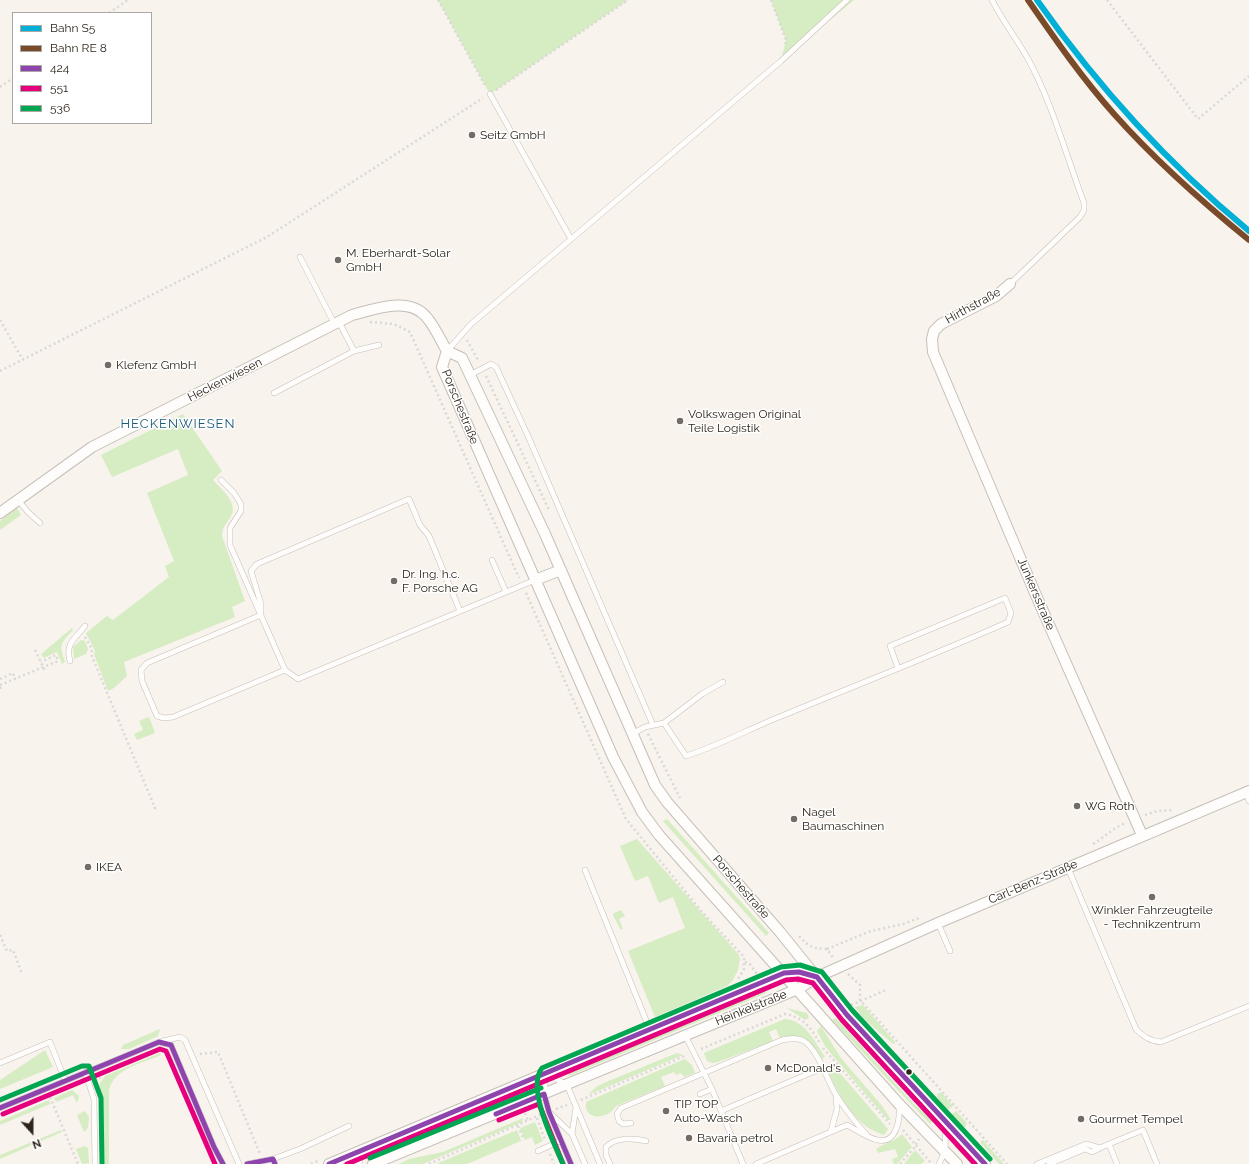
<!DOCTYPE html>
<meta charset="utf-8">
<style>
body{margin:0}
#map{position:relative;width:1249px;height:1164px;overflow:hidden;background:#f8f3ed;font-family:Raleway,sans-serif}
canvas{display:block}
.legend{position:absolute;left:12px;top:12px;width:140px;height:112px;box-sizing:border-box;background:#fff;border:1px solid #aba7a3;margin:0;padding:5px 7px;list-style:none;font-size:12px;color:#2d241a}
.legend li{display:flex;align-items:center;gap:8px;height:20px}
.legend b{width:20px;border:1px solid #aba7a3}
.north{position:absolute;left:12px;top:1112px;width:40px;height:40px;-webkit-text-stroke:3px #fff;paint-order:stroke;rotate:159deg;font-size:11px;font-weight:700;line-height:16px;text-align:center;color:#2d241a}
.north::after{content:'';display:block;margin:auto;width:14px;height:18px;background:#2d241a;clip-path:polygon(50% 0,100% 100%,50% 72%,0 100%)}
</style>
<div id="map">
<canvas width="1249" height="1164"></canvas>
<ul class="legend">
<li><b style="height:5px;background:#02b0d7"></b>Bahn S5</li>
<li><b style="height:5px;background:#7a4b2a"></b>Bahn RE 8</li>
<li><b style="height:5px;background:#8e44ad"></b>424</li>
<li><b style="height:5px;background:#e5007d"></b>551</li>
<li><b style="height:5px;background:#00a651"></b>536</li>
</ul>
<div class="north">N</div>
</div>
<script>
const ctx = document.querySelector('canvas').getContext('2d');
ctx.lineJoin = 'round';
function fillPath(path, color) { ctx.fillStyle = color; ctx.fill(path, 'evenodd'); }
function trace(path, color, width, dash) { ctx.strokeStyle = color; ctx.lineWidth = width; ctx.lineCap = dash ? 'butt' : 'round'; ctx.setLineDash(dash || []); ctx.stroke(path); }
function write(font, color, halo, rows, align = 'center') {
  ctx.font = font + ' Raleway,sans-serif'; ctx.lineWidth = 3; ctx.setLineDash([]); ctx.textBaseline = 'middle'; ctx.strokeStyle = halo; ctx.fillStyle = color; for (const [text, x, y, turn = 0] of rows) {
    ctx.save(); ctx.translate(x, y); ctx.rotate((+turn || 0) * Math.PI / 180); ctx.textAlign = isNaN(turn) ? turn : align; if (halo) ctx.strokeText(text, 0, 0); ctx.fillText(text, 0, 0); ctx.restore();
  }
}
const green = new Path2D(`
 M438,0H628L490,94Z
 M771,0H854L781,61L786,40Z
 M183,414L222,471L213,480C222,490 240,504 230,518C225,525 222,528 222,536L245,601L232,607L235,617L124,662L127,676L114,688L108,691L94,654L95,651L86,633L107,616L113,620L169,577L165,566L174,561L147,493L188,475L178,449L112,477L101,455Z
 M17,508L21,515L0,530V521Z
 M72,628L73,630C60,644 59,644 65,662L62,664L57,652L44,658L41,654Z
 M81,640L85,641L88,649L86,654L74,659L73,647Z
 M149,717L155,733L137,740L134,734L143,730L139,721Z
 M667,819L769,933L766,936L663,821Z
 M637,839L739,955L740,959L738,970L733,980L727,986L655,1017L628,951L685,928L673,897L659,903L648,876L635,881L620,846Z
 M621,910L625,916L619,919L623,929H620L613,915L614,913Z
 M764,990L766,993L569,1076L567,1073Z
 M863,1005L895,1042V1043L893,1044L864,1019L855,1007Z
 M787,1008L807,1013L809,1018L805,1020Z
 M836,1018L914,1104L933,1121L930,1124L832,1020Z
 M785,1019C805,1020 815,1042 825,1057L822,1059C810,1039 803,1034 780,1038L776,1029L769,1032L773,1041L718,1062L712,1063L707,1061L704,1053Z
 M821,1026L841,1058L883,1107L891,1120H888L833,1056L825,1046L817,1031Z
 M160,1029L158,1036L129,1049H121L123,1045Z
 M45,1050L53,1067L0,1089V1080Z
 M160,1053L161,1055C143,1063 112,1069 109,1091V1164H100V1083L105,1076Z
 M677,1053L683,1055L588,1095L596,1087L606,1082Z
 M685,1059L692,1065L695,1073L684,1077L681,1073L676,1075L674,1072L661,1077L665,1086L616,1106C608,1120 583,1121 586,1102Z
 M833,1065L888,1129L884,1135C852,1125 840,1095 826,1068Z
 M72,1090L79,1096L78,1101L76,1102L73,1095L56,1102L54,1098Z
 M941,1092L953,1106L948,1110C943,1108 937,1100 937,1094Z
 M49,1100L50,1104L0,1125V1121Z
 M85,1111L89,1117L88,1128L84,1132L77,1115Z
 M956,1111L967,1123L965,1127L961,1126L951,1115Z
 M523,1118L522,1122L423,1164H399L409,1159L443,1152Z
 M535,1122L543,1141L535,1145L532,1137L525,1140L520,1128Z
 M61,1130L62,1132L0,1159V1155Z
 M517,1130L521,1141L467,1164H436Z
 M902,1134L912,1147L897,1164H894L892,1159L898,1157L895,1149L878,1153L876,1149C884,1143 894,1142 902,1134Z
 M983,1140L1004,1164H999L980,1142Z
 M954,1142L956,1143L977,1164H971L954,1146Z
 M85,1146L88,1148L89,1163L82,1164L76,1149Z
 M915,1150L925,1161L921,1164H904Z`);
const path = new Path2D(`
 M438,0L486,87
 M771,0L786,40L785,47
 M1107,0L1198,119L1249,76
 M109,13L128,0
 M0,87L13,78
 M496,90L628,0
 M0,320L23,360
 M370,322L394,324L410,332L519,578
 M467,340L479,362
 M0,371L267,237L483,98
 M486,376L549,510
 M526,593L626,819L702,912L744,957V969L738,979
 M85,637L92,649L91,654L155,808L151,809
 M35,650L45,671
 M0,679L13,673L15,679
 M0,685L58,661L56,655L41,662
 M0,687L1,689
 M648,734L680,798
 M1145,815L1157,811L1173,810
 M1093,844C1105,837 1112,829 1125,823
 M0,935L7,951L13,950L22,974
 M799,936C808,946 813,949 827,949L834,959
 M827,949L871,931L903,924L919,918
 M745,962L749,963L757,974
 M848,974L860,985V1000L1007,1164
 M851,1005L886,990
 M823,1048L890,1124
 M701,1049L785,1014C803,1017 811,1028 819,1042
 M200,1054L218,1052L260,1154
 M95,1081L104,1074
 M50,1097L78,1164
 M581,1100L687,1055
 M556,1109L567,1105
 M525,1113L528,1121
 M537,1118L545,1140
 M518,1126L524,1140
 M903,1130L931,1163
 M550,1154L554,1164
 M311,1164L320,1160
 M429,1164L542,1114
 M900,1164L914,1148L919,1139`);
const lane = new Path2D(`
 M992,0C1002,20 1016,38 1027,57C1052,102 1066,155 1084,203V210L1080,217L1010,284
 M490,94L571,239
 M300,257L335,325
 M354,351L379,345
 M447,351L471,324L781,61L847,0
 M470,375L491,364L496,367L528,436L653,725
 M274,393L354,351L339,322
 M221,480L234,493L241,504V511L230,528V545L285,670L298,679L535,580
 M18,500L28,512L40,523
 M492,560L506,592
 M70,661C65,643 75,639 85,626
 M285,670L173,717L164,718L157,716L142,681L141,670L147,663L261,615V604L251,571L257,564L409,499L420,525L429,536L460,611
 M664,723L702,694L723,682
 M632,734L645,727L664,723L686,756C720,745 751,728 784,715C859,684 934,655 1008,622L1011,613L1005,598L890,646L898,668
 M1246,792L1249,801
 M1068,868L1136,1029C1144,1037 1150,1041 1161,1042L1249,1006
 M585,870L650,1030
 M938,923L950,951
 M685,1035L712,1089L743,1164
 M163,1041L180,1037L185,1040L239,1164
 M0,1063L50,1042L65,1080
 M85,1072L94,1099L95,1164
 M700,1094L712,1089
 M0,1108L159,1042L171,1045L214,1147L223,1164
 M721,1111L822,1068
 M550,1113L572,1134L585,1164
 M631,1123L623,1124L619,1121L617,1114L621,1108L782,1040C789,1039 797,1037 804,1041C818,1050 827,1080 836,1095C845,1109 855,1122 866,1134
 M831,1131L837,1109L836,1095
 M572,1134L576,1107
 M538,1151L560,1141
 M273,1159L300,1149L349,1126
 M247,1164L273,1159L275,1164
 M359,1164L362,1150L376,1163
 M571,1164L549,1112L544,1094L546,1073L567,1085L600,1164
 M610,1164L606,1155V1147C615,1137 634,1138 646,1141
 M756,1164L847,1125C855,1129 869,1139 878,1140C897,1144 900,1119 899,1106
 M939,1164L945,1151L946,1124
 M1037,1164L1086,1144L1100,1148L1109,1144
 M1049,1164L1085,1149L1092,1152L1100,1148
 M1117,1164L1109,1144L1143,1130L1157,1164`);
const street = new Path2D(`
 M1010,284L996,296L941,324L934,331L932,339L933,352L1035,593L1142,835
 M447,351L462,358L545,534L655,785L667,802L780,932L847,1015L985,1164
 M447,351L442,367L613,757L642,812L659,835L899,1104L957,1164
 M0,513L92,447L352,315C375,309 411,295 428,319C436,329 441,341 447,351
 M535,580L561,570
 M329,1164L784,973L799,972L817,977
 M373,1164L798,989L817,977L938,923L1249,791`);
const bus1 = new Path2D(`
 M0,1108L159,1042L171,1045L214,1147L223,1164
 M496,1114L544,1094L549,1112L571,1164
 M247,1164L273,1159L275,1164
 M329,1164L784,973L799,972L817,977L847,1015L985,1164`);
const bus2 = new Path2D(`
 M3,1114L160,1049L166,1051L215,1164
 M499,1120L539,1104L563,1164
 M347,1164L786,980L798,979L813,983L842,1020L975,1164`);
const bus3 = new Path2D(`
 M0,1100L82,1066H89L101,1098L102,1164
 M370,1158L541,1088
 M563,1164C554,1143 526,1088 542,1068L781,967L800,965L822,972L852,1010L990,1159`);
const rail1 = new Path2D(`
 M1037,0C1098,87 1167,163 1249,231`);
const rail2 = new Path2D(`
 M1028,0C1055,39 1082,78 1114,114C1155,160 1201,201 1249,240`);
const markers = [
 [472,135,4,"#746c64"],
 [338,260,4,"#746c64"],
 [108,365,4,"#746c64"],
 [680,421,4,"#746c64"],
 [394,581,4,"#746c64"],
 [1077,806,4,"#746c64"],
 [794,819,4,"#746c64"],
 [88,867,4,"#746c64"],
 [1152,897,4,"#746c64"],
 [768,1068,4,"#746c64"],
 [909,1072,3.5,"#2d241a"],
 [666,1111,4,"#746c64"],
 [1081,1119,4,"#746c64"],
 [689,1138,4,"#746c64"]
];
const poiNames = [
 ["Seitz GmbH",480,135],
 ["M. Eberhardt-Solar",346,253],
 ["GmbH",346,267],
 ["Klefenz GmbH",116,365],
 ["Volkswagen Original",688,414],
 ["Teile Logistik",688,428],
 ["Dr. Ing. h.c.",402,574],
 ["F. Porsche AG",402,588],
 ["WG Roth",1085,806],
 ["Nagel",802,812],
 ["Baumaschinen",802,826],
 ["IKEA",96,867],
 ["Winkler Fahrzeugteile",1152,910,"center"],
 ["- Technikzentrum",1152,924,"center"],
 ["McDonald's",776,1068],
 ["TIP TOP",674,1104],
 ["Auto-Wasch",674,1118],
 ["Gourmet Tempel",1089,1119],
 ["Bavaria petrol",697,1138]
];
const streetNames = [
 ["Hirthstraße",973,306,-29],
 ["Heckenwiesen",225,380,-27],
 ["Porschestraße",460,407,68],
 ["Junkersstraße",1036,594,67],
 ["Carl-Benz-Straße",1033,882,-23],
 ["Porschestraße",741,887,49],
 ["Heinkelstraße",751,1008,-22]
];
const neighbourhoodNames = [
 ["HECKENWIESEN",178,424]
];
fillPath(green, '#d6ecc2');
trace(lane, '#c5bfb7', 6);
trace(street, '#c5bfb7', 12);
trace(path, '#d9d8d6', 2.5, [2, 3]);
trace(lane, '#fefdfc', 5);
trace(street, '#fefdfc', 10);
trace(bus1, '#8e44ad', 5);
trace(bus2, '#e5007d', 5);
trace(bus3, '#00a651', 5);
trace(rail1, '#02b0d7', 6);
trace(rail2, '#7a4b2a', 6);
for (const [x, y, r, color] of markers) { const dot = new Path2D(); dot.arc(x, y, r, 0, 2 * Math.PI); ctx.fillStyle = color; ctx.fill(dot); trace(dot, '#fff', 1.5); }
write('12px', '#2d241a', '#fff', poiNames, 'left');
write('12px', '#2d241a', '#fff', streetNames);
ctx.letterSpacing = '1px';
write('13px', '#195a78', '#fff', neighbourhoodNames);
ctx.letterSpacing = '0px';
</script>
